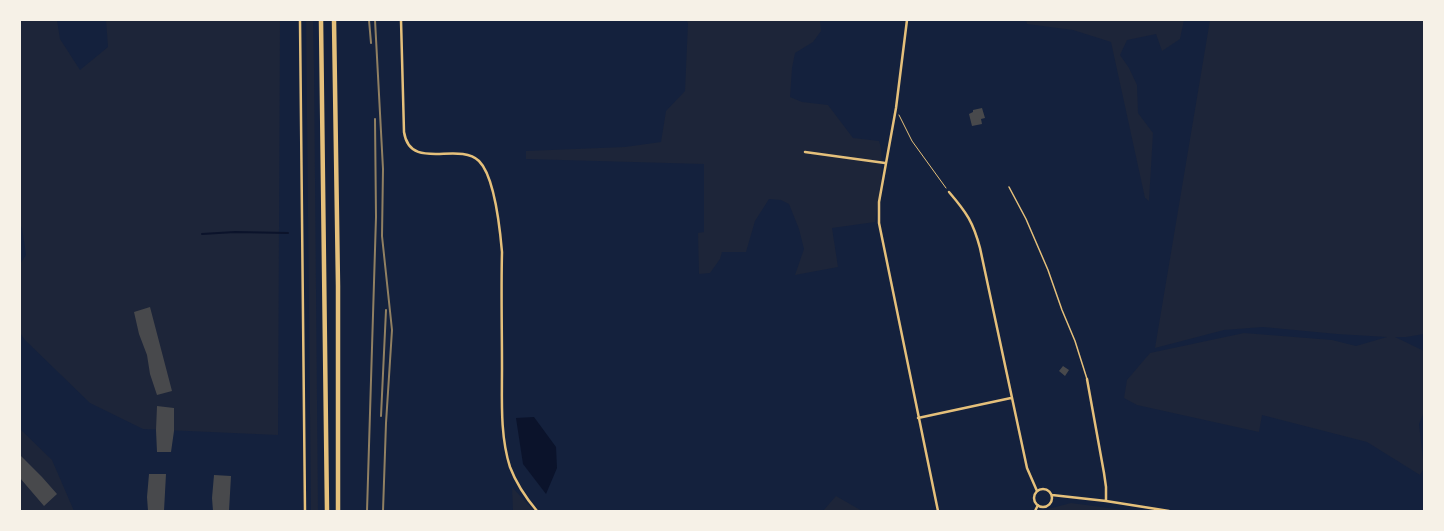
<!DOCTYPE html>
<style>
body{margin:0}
#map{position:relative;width:1444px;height:531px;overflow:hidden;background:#14213d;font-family:"Times New Roman",serif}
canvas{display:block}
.frame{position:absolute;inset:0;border:21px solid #f6f1e7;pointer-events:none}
</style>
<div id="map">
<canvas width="1444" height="531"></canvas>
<div class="frame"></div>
</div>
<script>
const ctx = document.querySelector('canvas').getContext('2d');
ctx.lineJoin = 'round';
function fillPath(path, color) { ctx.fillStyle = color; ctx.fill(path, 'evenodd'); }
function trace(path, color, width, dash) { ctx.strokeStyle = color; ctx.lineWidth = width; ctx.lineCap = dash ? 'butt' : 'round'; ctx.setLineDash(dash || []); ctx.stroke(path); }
const green = new Path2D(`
 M20,20H57L60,39L80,70L108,47L106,20H280L278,435L143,429L90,403L25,340L20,333V264L26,255L22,228L20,225Z
 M306,20H313L314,68L318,511H311Z
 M686,20H820L821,31L813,42L795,53L792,68L790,97L802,102L828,105L853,138L879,141C886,159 878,202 875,222L832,228L838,267L795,275L804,249L799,229L789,204L781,200L769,199L755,221L746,252H722L720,259L710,273L699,274L698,233L704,232V164L526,159V151L625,147L661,142L666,111L685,91L688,23Z
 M1026,20H1184L1180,39L1162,51L1156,34L1127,40L1120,55L1129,68L1137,85L1138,113L1153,133L1149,201L1145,198L1111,42L1073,30L1027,24Z
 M1210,20H1424V334L1406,337H1395L1424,351V412L1419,424L1424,468L1420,475L1367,442L1262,415L1259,432L1137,405L1124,398L1127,380L1150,353L1244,333L1332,340L1356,346L1387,337L1337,334L1263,327L1224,330L1155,348Z
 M20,429L52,460L74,511H20Z
 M512,487L534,511H513Z
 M836,496L862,511H823Z
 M1071,503L1131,511H1047L1048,509Z`);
const water = new Path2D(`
 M534,417L556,447L557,468L546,494L523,464L516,418Z`);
const stream = new Path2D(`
 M202,234L235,232L288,233`);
const building = new Path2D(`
 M982,108L985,118L981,119L982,124L972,126L969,114L973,112V110Z
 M150,307L172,391L157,395L150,374L147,355L139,334L134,312Z
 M1063,366L1069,370L1065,376L1059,371Z
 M157,406L174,408V431L171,452H157L156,430Z
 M20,455L42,477L57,494L44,506L20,478Z
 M149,474H166L164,511H148L147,497Z
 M214,475L231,476L229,511H213L212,498Z`);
const path = new Path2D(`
 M899,115L912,141L946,188`);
const service = new Path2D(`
 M1009,187L1026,219L1048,270L1062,310L1075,341L1087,379`);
const minor = new Path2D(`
 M300,20L305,511
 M401,20L404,132C410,172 458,141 479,161C495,177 500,229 502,252C501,291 502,329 502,368C502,400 500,436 510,467C516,483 526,498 537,511
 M907,20L896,108L879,202V223L938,511
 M805,152L885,163
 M949,192C967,213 973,222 980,248L1027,468L1037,491
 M1087,379L1104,473L1106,487V501
 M918,418L1011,398
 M1034 498a9 9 0 1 1 18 0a9 9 0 1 1-18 0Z
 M1052,495L1106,501L1169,511
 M1035,511L1038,505`);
const trunk = new Path2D(`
 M321,20L327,511
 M334,20L338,286V511`);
const rail = new Path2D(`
 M369,20L371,43
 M375,20L383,169L382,236L392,330L386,423L383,511
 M381,416L386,310
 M367,511L376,217L375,119`);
fillPath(green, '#1d2539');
fillPath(water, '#0b132b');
trace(stream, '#0b132b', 2);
fillPath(building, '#48494c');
trace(path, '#e5c07b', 1);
trace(service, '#e5c07b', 1.5);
trace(minor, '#e5c07b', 2.5);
trace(trunk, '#e5c07b', 4.5);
trace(rail, '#918062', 2);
</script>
